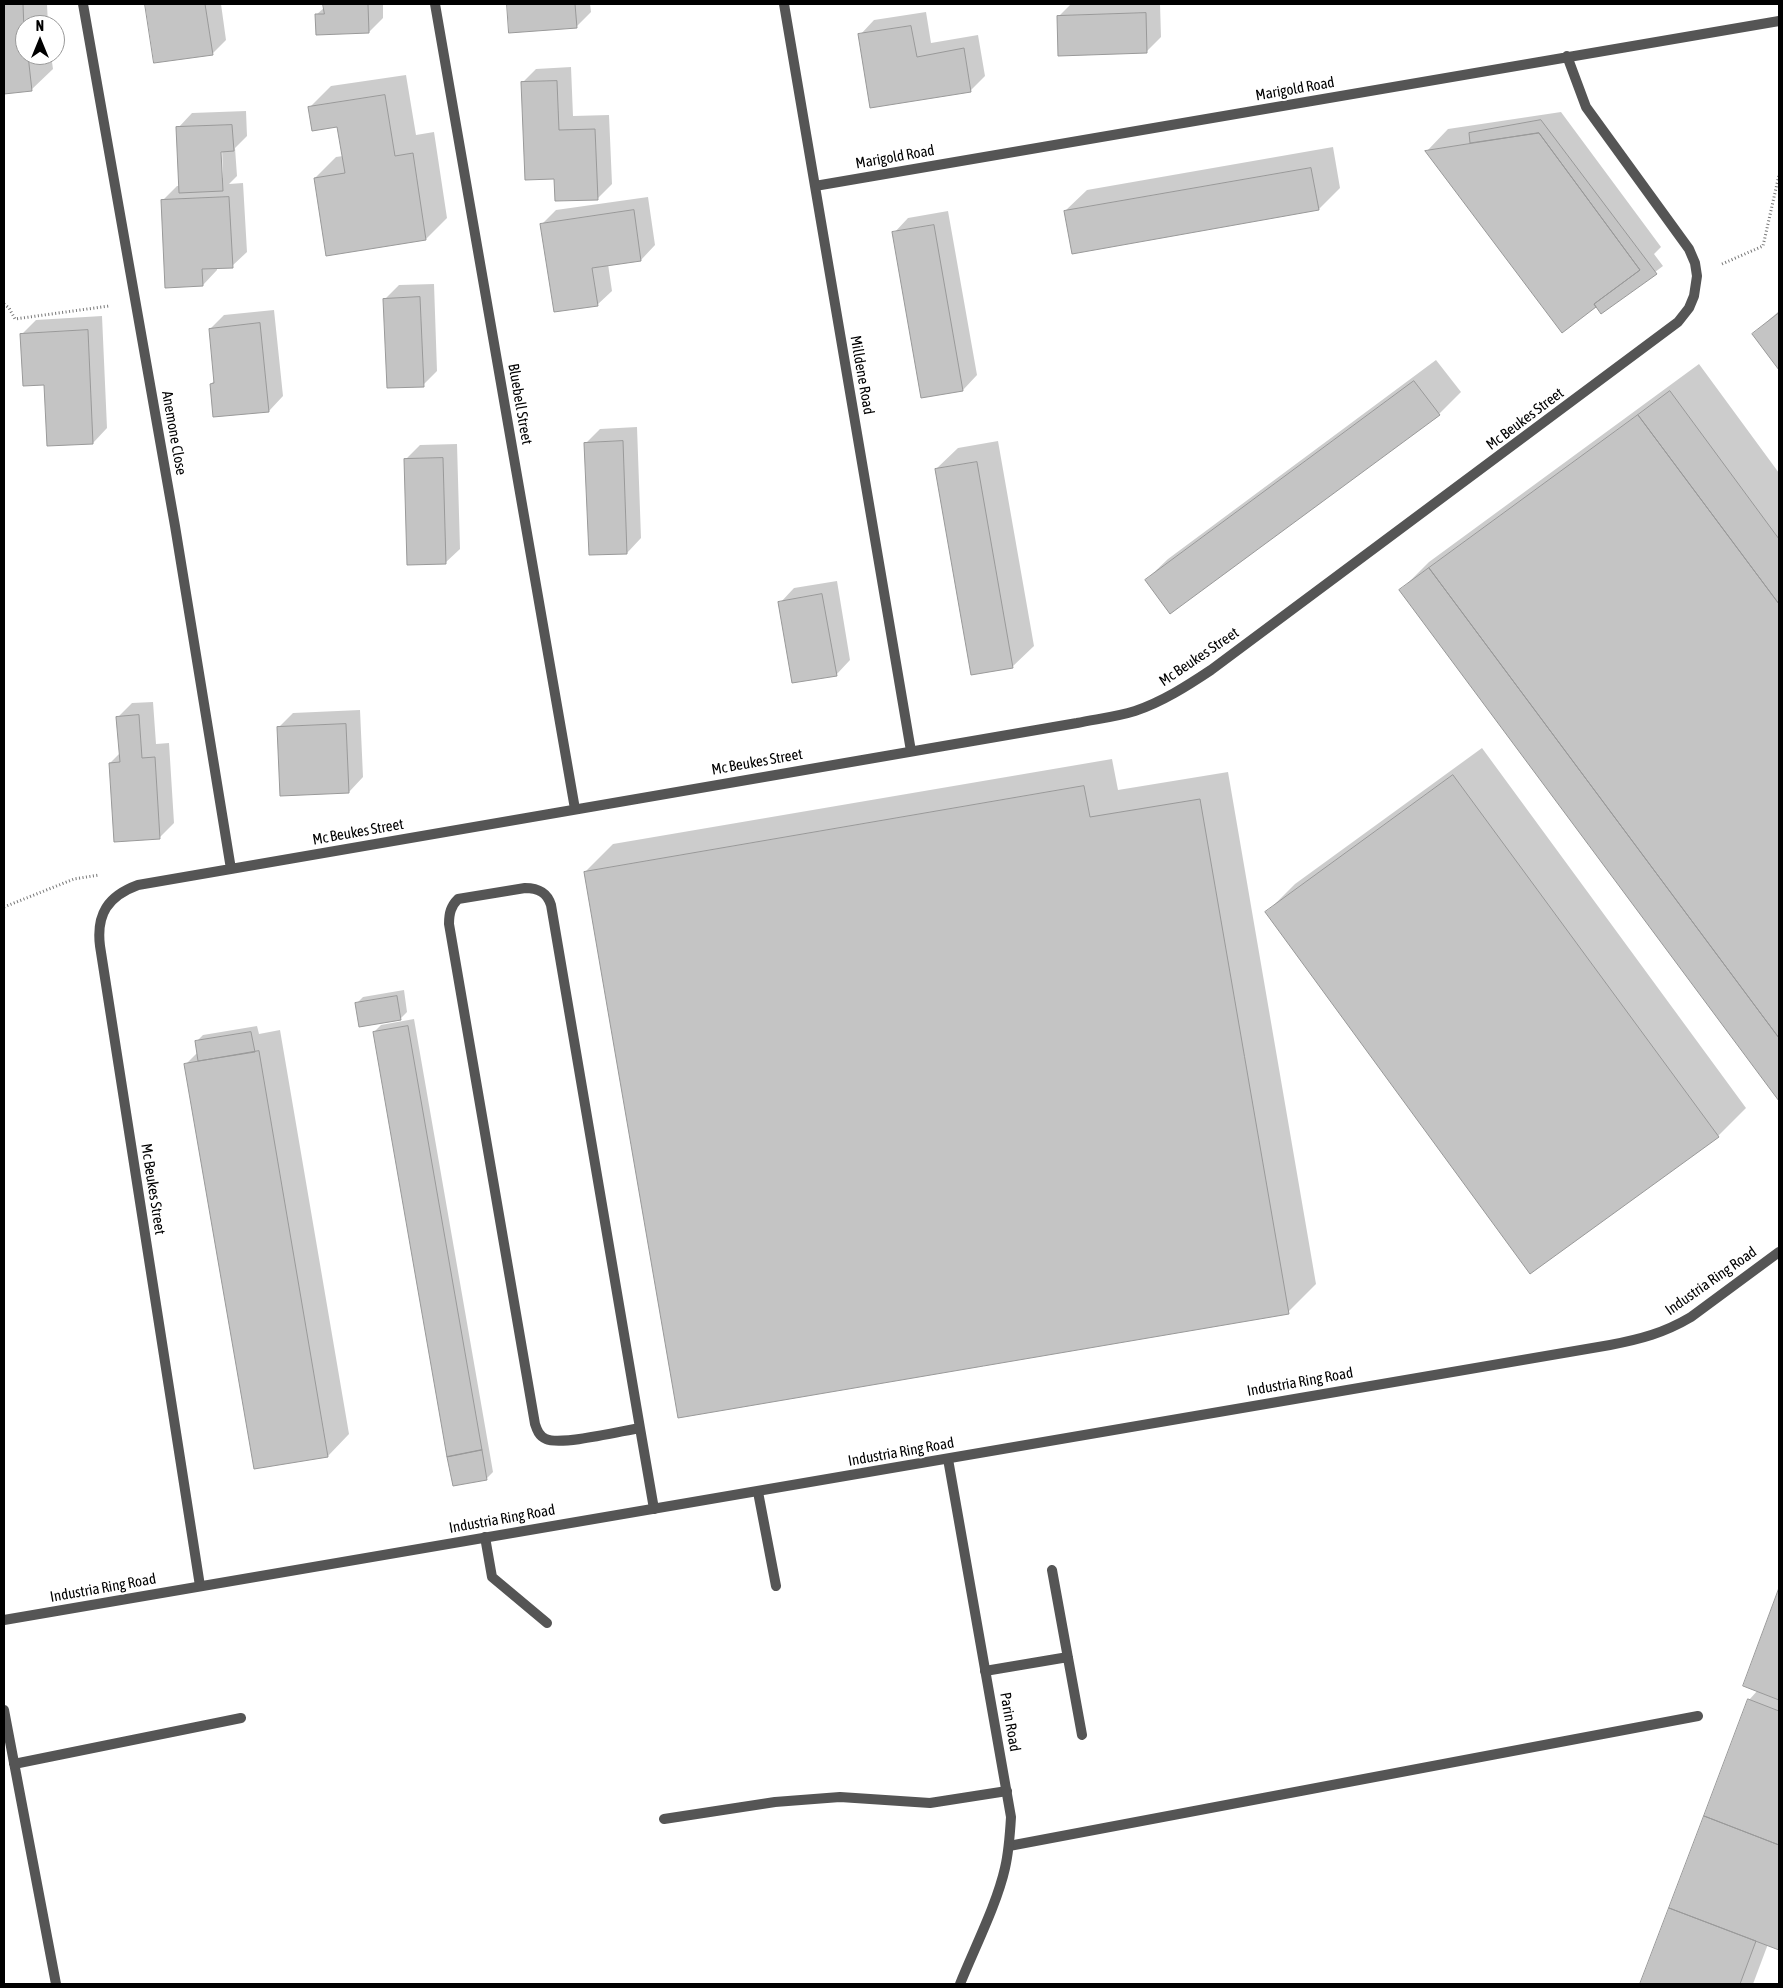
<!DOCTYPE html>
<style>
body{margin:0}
#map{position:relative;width:1783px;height:1988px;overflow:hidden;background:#fff;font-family:"Asap Condensed",sans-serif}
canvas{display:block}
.frame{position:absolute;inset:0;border:5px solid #000;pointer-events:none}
.north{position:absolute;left:15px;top:15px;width:50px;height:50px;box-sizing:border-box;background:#fff;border:1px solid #999;border-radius:50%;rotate:0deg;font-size:14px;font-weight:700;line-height:20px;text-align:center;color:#000}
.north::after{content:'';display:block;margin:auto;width:18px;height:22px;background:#000;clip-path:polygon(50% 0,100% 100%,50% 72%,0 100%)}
</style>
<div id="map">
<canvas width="1783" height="1988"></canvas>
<div class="frame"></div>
<div class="north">N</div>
</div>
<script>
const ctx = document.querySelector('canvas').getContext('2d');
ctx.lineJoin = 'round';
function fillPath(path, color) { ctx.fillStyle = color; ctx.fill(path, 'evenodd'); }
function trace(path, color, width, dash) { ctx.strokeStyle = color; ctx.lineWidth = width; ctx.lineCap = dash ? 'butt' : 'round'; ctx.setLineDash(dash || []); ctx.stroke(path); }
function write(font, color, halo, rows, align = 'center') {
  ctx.font = font + ' "Asap Condensed",sans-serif'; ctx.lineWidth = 4; ctx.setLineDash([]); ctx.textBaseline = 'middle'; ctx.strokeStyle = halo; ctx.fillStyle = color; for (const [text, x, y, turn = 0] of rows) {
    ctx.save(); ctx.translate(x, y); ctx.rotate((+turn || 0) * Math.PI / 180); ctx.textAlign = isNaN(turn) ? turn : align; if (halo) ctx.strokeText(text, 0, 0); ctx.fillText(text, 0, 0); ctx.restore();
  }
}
const shadow = new Path2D(`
 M4,4H47L48,25H25V55H51L53,69L31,90L4,93Z
 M146,4H221L226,40L212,54L155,62Z
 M325,4H383V18L369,32L316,15L325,7Z
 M508,4H590L591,12L576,27L510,32Z
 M1071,4H1160L1161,37L1147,51L1058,17Z
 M926,12L931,43L978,35L985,76L970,91L860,35L874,20Z
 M571,67L573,116L609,115L612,184L598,198L522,83L536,69Z
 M406,75L416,135L434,132L447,218L426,239L315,178L336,157L343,156L338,125L310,107L331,86Z
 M246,111L247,136L235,148L237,176L229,184L243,183L247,252L232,266L217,267V270L203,285L167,287L162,201L177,186H180L178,128L192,113ZM220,146H222L223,178H221Z
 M1561,112L1661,247L1654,254L1663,266L1602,312L1596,305L1562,331L1427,151L1448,129Z
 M1333,147L1340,188L1319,209L1065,211L1087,190Z
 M648,197L655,245L641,260L608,264L612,291L597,305L542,224L556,210Z
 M948,211L977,375L963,390L894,233L908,218Z
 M434,284L437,371L423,385L385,299L399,285Z
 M274,310L283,396L269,411L211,384L215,380L210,329L224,315Z
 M1779,311V368L1753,334Z
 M102,316L107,428L93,443L45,383L22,334L36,320Z
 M1436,360L1461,392L1439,414L1170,612L1146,580L1168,559Z
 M1699,364L1779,473V1099L1401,590L1429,562Z
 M637,427L641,538L627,553L585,444L600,429Z
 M998,441L1034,646L1012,667L936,469L958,448Z
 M457,444L460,549L445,563L406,459L420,445Z
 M837,581L850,660L836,675L780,603L794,588Z
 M153,702L156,744L169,743L174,823L160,837L110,763L120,753L117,718L132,703Z
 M360,710L363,777L349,792L279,727L293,713Z
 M1482,748L1746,1108L1718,1136L1267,912L1295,884Z
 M1112,759L1118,790L1228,772L1316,1284L1288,1312L585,872L613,844Z
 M404,990L407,1012L400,1019L356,1004L363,997Z
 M414,1019L493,1472L487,1478L374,1032L381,1025Z
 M257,1026L259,1034L280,1030L349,1434L328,1456L186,1064L198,1052L196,1042L203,1035Z
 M1779,1592V1948L1768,1944L1753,1984H1641L1749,1700L1758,1690L1744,1685Z`);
const building = new Path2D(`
 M4,4H23L25,55H28L32,91L4,94Z
 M145,4H205L213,55L154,63Z
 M323,4H368L369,33L316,35L315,14H324Z
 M507,4H575L577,28L509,33Z
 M1146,13L1147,53L1058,56L1057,16Z
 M911,26L917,57L964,48L971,92L870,108L858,34Z
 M557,81L559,130L595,129L598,200L555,201L554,179L525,180L521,82Z
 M385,95L395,156L413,153L426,240L326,256L314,178L345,173L337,127L312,131L308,107Z
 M1541,120L1657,274L1601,314L1594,304L1640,270L1539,133L1470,143L1469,133Z
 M232,125L234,151L221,152L223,191L179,193L176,127Z
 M1539,133L1640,270L1594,304L1596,307L1562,333L1425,151Z
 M1311,168L1319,210L1072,254L1064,211Z
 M229,197L233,268L202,269L203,286L165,288L161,200Z
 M634,210L641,261L592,268L598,306L554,312L540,224Z
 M934,225L963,391L921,398L892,232Z
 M420,297L424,387L387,388L383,299Z
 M1779,313V370L1752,334Z
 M260,323L269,412L213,417L210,384L214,383L209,329Z
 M88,330L93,444L47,446L44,385L23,386L20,334Z
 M1414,381L1440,415L1170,614L1145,580Z
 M1670,391L1779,539V604L1638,415Z
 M1638,415L1779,604V1038L1429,568Z
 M623,441L627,554L589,555L584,443Z
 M443,458L446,564L407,565L404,459Z
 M977,462L1013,668L971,675L935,469Z
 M1429,568L1779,1038V1101L1399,590Z
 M822,594L837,676L792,683L778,602Z
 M139,715L142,758L155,757L160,839L114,842L109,763L120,762L116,717Z
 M346,724L349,793L280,796L277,727Z
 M1453,775L1719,1137L1530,1274L1265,912Z
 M1084,786L1090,817L1200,799L1289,1314L678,1418L584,872Z
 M397,996L401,1020L359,1027L355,1003Z
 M408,1026L482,1450L447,1457L373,1032Z
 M251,1032L255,1052L198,1061L195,1041Z
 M259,1051L328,1457L254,1469L184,1064Z
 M482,1450L487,1480L453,1486L447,1457Z
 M1779,1588V1700L1743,1686Z
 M1748,1699L1779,1711V1845L1704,1816Z
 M1704,1816L1779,1845V1950L1669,1908Z
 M1669,1908L1756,1941L1740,1984H1640Z`);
const path = new Path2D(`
 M1722,264L1763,246L1779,175
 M4,304L9,308L15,319L109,306
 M4,907L74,879L99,875`);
const service = new Path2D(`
 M525,888C538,888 547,892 551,905L640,1428C621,1431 561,1446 546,1439C539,1436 537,1430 535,1424L449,924C449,913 451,906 458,899Z
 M640,1428L654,1509
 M758,1492L776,1586
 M485,1537L492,1577L547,1623
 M1052,1570L1082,1735
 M985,1671L1068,1657
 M4,1710L56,1984
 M14,1764L241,1718
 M664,1819L775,1802L840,1797L930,1803L1007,1791
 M1009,1846L1698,1716`);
const minor = new Path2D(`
 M83,4L175,526L231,869
 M435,4L575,809
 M784,4L911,751
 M815,186L1779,21
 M948,1459L1011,1817C1010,1834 1009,1851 1005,1868C997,1904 974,1949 960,1984
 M200,1586L100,946C96,914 108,896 138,885L1077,723C1096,719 1116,717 1135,711C1162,702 1187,686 1211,670L1678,322L1689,308L1694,296L1697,276L1695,263L1689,249L1586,107L1567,56`);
const tertiary = new Path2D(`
 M4,1620L1610,1345C1641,1339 1664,1333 1691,1317L1779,1252`);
const streetNames = [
 ["Marigold Road",1295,89,-10],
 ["Marigold Road",895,157,-10],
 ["Milldene Road",862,375,80],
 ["Bluebell Street",520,404,80],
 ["Mc Beukes Street",1525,419,-37],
 ["Anemone Close",174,433,80],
 ["Mc Beukes Street",1199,657,-34],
 ["Mc Beukes Street",757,762,-10],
 ["Mc Beukes Street",358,832,-10],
 ["Mc Beukes Street",153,1189,81],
 ["Industria Ring Road",1711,1281,-35],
 ["Industria Ring Road",1300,1382,-10],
 ["Industria Ring Road",901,1452,-10],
 ["Industria Ring Road",502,1519,-10],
 ["Industria Ring Road",103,1588,-10],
 ["Parin Road",1010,1722,80]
];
fillPath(shadow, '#0003');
fillPath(building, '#c4c4c4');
trace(building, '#999', 1);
trace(path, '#777', 3, [1, 2.5]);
trace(service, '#555', 10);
trace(minor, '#555', 10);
trace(tertiary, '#555', 10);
write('15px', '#000', '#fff', streetNames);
</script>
